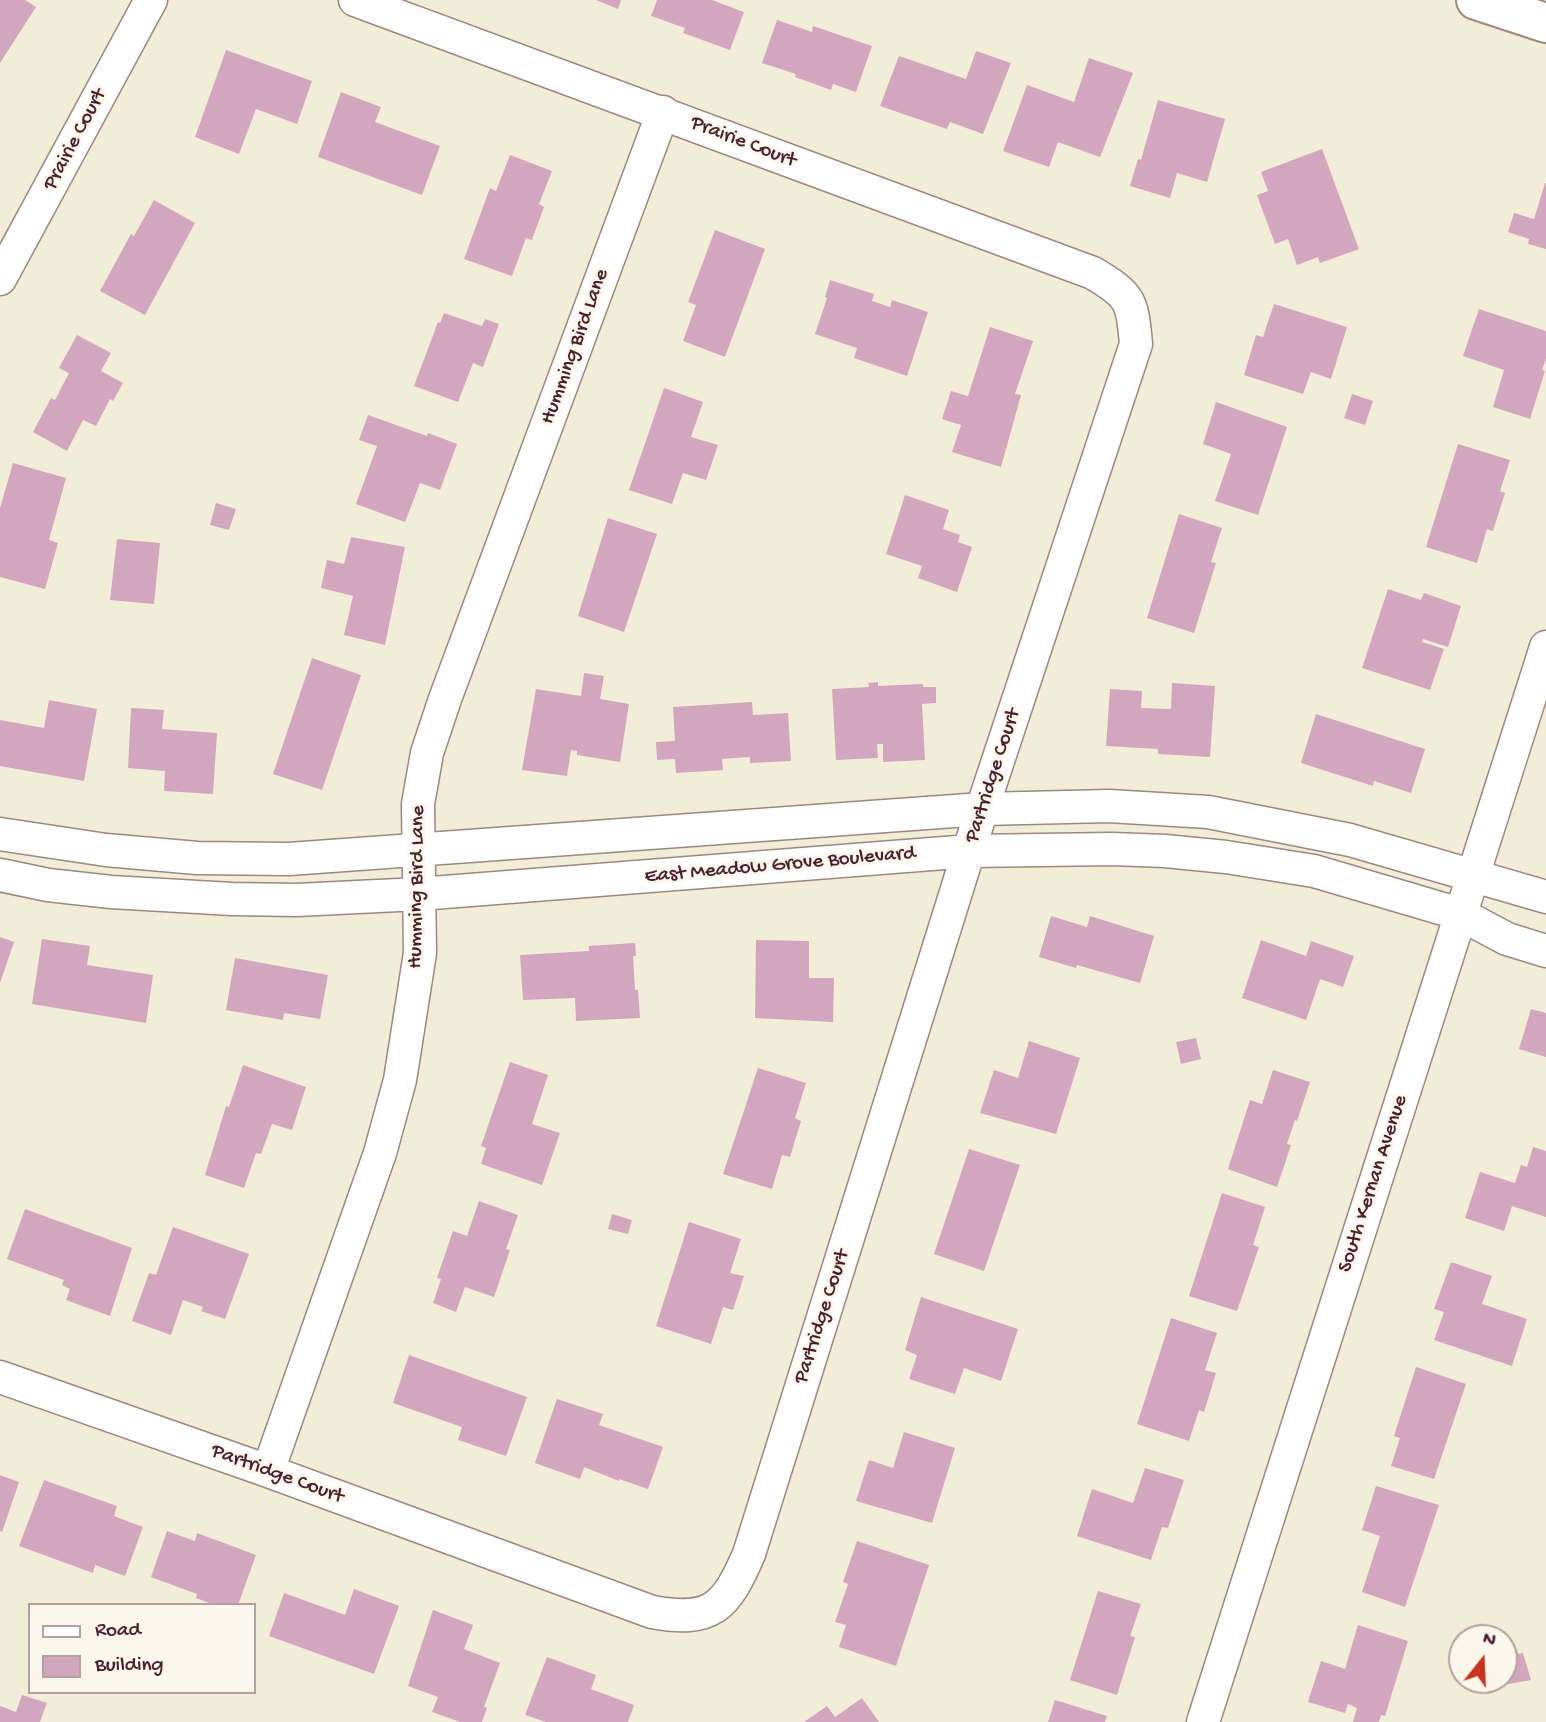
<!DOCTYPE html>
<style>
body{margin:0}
#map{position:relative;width:1546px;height:1722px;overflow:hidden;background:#f2edd7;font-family:"Gochi Hand",sans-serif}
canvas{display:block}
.legend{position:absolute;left:28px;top:1603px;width:228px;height:91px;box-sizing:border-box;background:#fbf7ec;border:2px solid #b4a19f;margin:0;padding:9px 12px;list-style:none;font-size:21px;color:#4a1f2b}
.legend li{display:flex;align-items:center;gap:14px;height:35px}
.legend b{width:35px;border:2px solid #b4a19f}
.north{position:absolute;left:1448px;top:1624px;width:70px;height:70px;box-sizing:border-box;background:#fbf7ec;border:2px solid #b4a19f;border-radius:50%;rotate:18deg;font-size:19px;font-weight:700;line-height:28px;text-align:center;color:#4a1f2b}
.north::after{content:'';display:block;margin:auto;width:24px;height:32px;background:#c8321e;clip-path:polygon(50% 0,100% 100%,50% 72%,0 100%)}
</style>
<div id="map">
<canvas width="1546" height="1722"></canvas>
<ul class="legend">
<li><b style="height:9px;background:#fff"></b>Road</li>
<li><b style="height:19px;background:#d3a6c0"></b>Building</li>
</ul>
<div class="north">N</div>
</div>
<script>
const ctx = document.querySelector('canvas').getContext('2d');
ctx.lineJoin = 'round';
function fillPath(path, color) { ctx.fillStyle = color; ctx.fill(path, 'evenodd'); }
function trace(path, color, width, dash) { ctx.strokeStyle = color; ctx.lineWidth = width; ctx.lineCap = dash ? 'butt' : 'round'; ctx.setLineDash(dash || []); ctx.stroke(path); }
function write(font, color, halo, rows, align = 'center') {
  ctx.font = font + ' "Gochi Hand",sans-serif'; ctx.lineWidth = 6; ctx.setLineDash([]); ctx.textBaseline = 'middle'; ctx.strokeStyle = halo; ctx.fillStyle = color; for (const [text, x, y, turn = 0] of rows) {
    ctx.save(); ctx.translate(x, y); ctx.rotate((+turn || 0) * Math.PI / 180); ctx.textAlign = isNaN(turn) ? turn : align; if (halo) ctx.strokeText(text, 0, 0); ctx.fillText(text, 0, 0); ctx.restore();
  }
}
const building = new Path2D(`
 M0,0H25L36,7L0,63Z
 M596,0H621L618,9Z
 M657,0H712L744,12L730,50L683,33L685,28L651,16Z
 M777,20L812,32L813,26L872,46L856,92L833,84L831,90L795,77L796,74L762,63Z
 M226,50L312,81L297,124L256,109L239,154L195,137Z
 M976,51L1011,63L983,134L950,122L947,129L880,106L899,56L966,79Z
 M1089,58L1133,73L1100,157L1058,142L1049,167L1003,151L1027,85L1074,102Z
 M341,92L381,107L375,122L440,146L422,195L318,157Z
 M1158,100L1225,119L1207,182L1177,173L1170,198L1130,186L1138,159L1141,160Z
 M1322,149L1359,249L1320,263L1318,257L1297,265L1288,239L1275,244L1257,195L1268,191L1261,172Z
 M510,155L552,171L539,204L544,207L532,240L526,238L512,276L464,259L490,188L496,191Z
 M1545,183H1546V249L1528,244L1529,239L1508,232L1514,213L1534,219Z
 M154,200L195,223L145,315L100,291L131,234L134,236Z
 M715,230L765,249L725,357L683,341L696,305L688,302Z
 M830,280L874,294L872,301L890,307L892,300L928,312L907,376L854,358L857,348L815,334L827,298L825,297Z
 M1274,304L1347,327L1331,379L1311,372L1303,394L1244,375L1256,335L1263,337Z
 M1479,309L1546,331V359L1542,370L1545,371L1530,419L1493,407L1504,370L1463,356Z
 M444,313L482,326L485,319L499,324L483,367L473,363L458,402L414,386L438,322L440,323Z
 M990,327L1033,341L1015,394L1021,395L1001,467L952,452L961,425L942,419L951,391L968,396Z
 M77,335L111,353L101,371L123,383L113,401L110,399L96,426L83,420L67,451L33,432L51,398L55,400L69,373L59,368Z
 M664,388L703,402L691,437L718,445L706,480L683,473L672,504L629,490Z
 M1352,394L1373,401L1365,425L1344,418Z
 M1216,402L1287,427L1258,515L1215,501L1231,454L1203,444Z
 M368,415L427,436L428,433L457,444L440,490L420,483L405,522L356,504L377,446L359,440Z
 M1458,444L1510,460L1500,491L1505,493L1493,531L1487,529L1477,563L1426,547Z
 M13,463L66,478L49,540L58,543L45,589L0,577V508Z
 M905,495L949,510L943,529L960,535L958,542L972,547L957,592L918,578L922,566L886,554Z
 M216,503L236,509L229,530L210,525Z
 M1179,514L1222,528L1211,562L1216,563L1194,633L1147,618Z
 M608,518L657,534L624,632L578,616Z
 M351,537L405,547L385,645L344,635L353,596L321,588L327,560L344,564Z
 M117,539L160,543L154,604L110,600Z
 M1388,589L1421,600L1424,593L1461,606L1448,647L1423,639L1422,642L1444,649L1430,690L1362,668Z
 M312,658L361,675L322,790L273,774Z
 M584,673L604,676L600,699L629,704L620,762L577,755V751L571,750L567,776L522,770L536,689L581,696Z
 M878,682V686L923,684V687H936V703L922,704L925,760L883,762V744H877L878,758L836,760L832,689L869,687L868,683Z
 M1172,683L1215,686L1210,757L1158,754V749L1106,746L1110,689L1142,691L1141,708L1171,709Z
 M49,700L97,709L84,781L0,766V720L44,728Z
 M752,702L753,715L788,713L791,761L750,763V757L722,759L723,770L676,773L675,759L657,760L656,742L675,741L673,707Z
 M131,708L164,710L162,729L217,733L213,794L164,791L165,771L128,768Z
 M1316,714L1425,749L1411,793L1374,781L1373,786L1301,763Z
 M1051,916L1087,927L1090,916L1154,936L1140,983L1077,965L1076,968L1039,957Z
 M0,937L14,942L0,983Z
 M42,939L90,946L87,965L153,975L146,1023L32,1004Z
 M756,940L809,941V978H834L833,1022L755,1018Z
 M1261,940L1306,956L1311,941L1354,956L1343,987L1320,979L1306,1020L1242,998Z
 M635,943L636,956H633L635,990H638L640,1018L576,1021L575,998L523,1000L520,955L589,951V946Z
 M235,958L328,975L320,1019L284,1013L283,1020L226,1010Z
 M1531,1009L1546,1013V1057L1519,1049Z
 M1196,1038L1201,1059L1181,1064L1176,1042Z
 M1029,1041L1080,1058L1056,1134L980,1113L994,1070L1018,1078Z
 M510,1062L548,1075L532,1124L560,1133L542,1185L481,1164L486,1148L481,1146Z
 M243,1065L306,1087L292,1130L272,1124L261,1154L256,1153L244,1188L205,1175L226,1106L229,1107Z
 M758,1068L806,1083L795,1118L801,1121L790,1157L782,1155L772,1189L723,1174Z
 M1273,1070L1310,1082L1297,1121L1295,1120L1287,1144L1291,1145L1277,1187L1228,1169L1250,1100L1262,1104Z
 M1533,1147L1546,1151V1217L1512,1206L1504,1231L1465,1218L1480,1172L1515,1183L1521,1165L1527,1167Z
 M969,1149L1020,1165L984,1271L934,1254Z
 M1222,1193L1265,1207L1253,1245L1259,1247L1237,1311L1189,1296Z
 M479,1201L518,1215L506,1249L510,1250L494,1297L465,1287L456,1312L433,1303L441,1279L437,1278L453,1231L467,1236Z
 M25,1209L132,1248L110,1316L66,1300L70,1289L62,1285L64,1280L7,1259Z
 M612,1214L632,1220L628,1234L608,1229Z
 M689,1222L741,1239L730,1273L744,1276L733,1310L723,1307L711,1344L656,1326Z
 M173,1227L249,1254L225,1319L201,1311L203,1307L183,1300L171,1335L132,1321L149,1273L156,1275Z
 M1451,1262L1492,1276L1482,1304L1527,1319L1512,1366L1434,1340L1444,1312L1434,1309Z
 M921,1297L1018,1329L1001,1381L964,1368L955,1394L909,1379L917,1355L905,1350Z
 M1171,1318L1217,1333L1205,1370L1216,1373L1204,1412L1199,1410L1189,1441L1137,1424Z
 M409,1355L527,1397L506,1456L458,1440L462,1427L393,1403Z
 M1416,1367L1466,1384L1434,1479L1391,1466L1400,1438L1394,1436Z
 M557,1399L603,1414L599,1425L663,1447L648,1489L619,1479V1481L584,1467L580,1479L535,1463Z
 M904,1432L955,1448L932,1523L856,1501L869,1460L893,1468Z
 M1145,1468L1184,1480L1168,1528L1162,1527L1151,1560L1077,1536L1092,1489L1133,1503Z
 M0,1475L19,1482L2,1532L0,1531Z
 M44,1480L117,1506L114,1516L143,1527L125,1576L95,1565L93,1573L19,1546Z
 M1376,1486L1439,1505L1405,1607L1362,1592L1380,1536L1362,1530Z
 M167,1531L195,1541L197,1533L256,1555L238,1605H215L196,1598L197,1594L151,1577Z
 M857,1541L929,1565L896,1666L839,1647L846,1625L835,1622L848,1584L843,1582Z
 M354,1589L399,1606L374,1674L269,1636L284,1593L345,1615Z
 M1098,1591L1141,1604L1130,1636L1135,1637L1117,1695L1070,1680Z
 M433,1610L473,1625L464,1649L500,1663L484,1707L487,1708L482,1722H460L432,1712L438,1697L408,1686Z
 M1358,1625L1408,1641L1385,1716L1381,1715L1379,1722H1353L1357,1708L1348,1704L1345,1713L1308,1702L1321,1661L1345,1669Z
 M1523,1653L1531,1680L1498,1686L1496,1680H1504V1656Z
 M547,1657L596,1675L591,1689L634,1705L628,1722H546L525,1715Z
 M22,1695L47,1703L40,1722H0V1706L16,1712Z
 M862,1698L879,1722H804L827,1706L835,1717Z
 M1055,1700L1107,1716L1105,1722H1048Z`);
const minor = new Path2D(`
 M0,279L151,0
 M0,834L106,850L197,858L289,859L982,809L1109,806L1208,812L1350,840L1546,897
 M0,875L48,885L111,892L232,899L297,900L419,894L970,851L1112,849L1165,851L1226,857L1314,871L1460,914L1507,939L1546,951
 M0,1377L268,1471L652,1612C712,1623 726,1607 749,1554L982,809L1136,344C1132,300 1131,296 1093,273L355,0
 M268,1471L380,1153L400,1080L420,953L418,804L427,753L445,699L663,112
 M1203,1722L1546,647`);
const motorway = new Path2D(`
 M1476,0L1546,23`);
const streetNames = [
 ["Prairie Court",76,140,-62],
 ["Prairie Court",743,143,21],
 ["Humming Bird Lane",576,347,-70],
 ["Partridge Court",994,776,-72],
 ["East Meadow Grove Boulevard",780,866,-5],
 ["Humming Bird Lane",418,887,-89],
 ["South Kernan Avenue",1374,1184,-72],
 ["Partridge Court",823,1317,-72],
 ["Partridge Court",277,1475,20]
];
fillPath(building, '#d3a6c0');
trace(minor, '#9e8681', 35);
trace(motorway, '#9e8681', 42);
trace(minor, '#fff', 32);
trace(motorway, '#fff', 38);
write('21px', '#4a1f2b', '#fbf7ec', streetNames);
</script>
